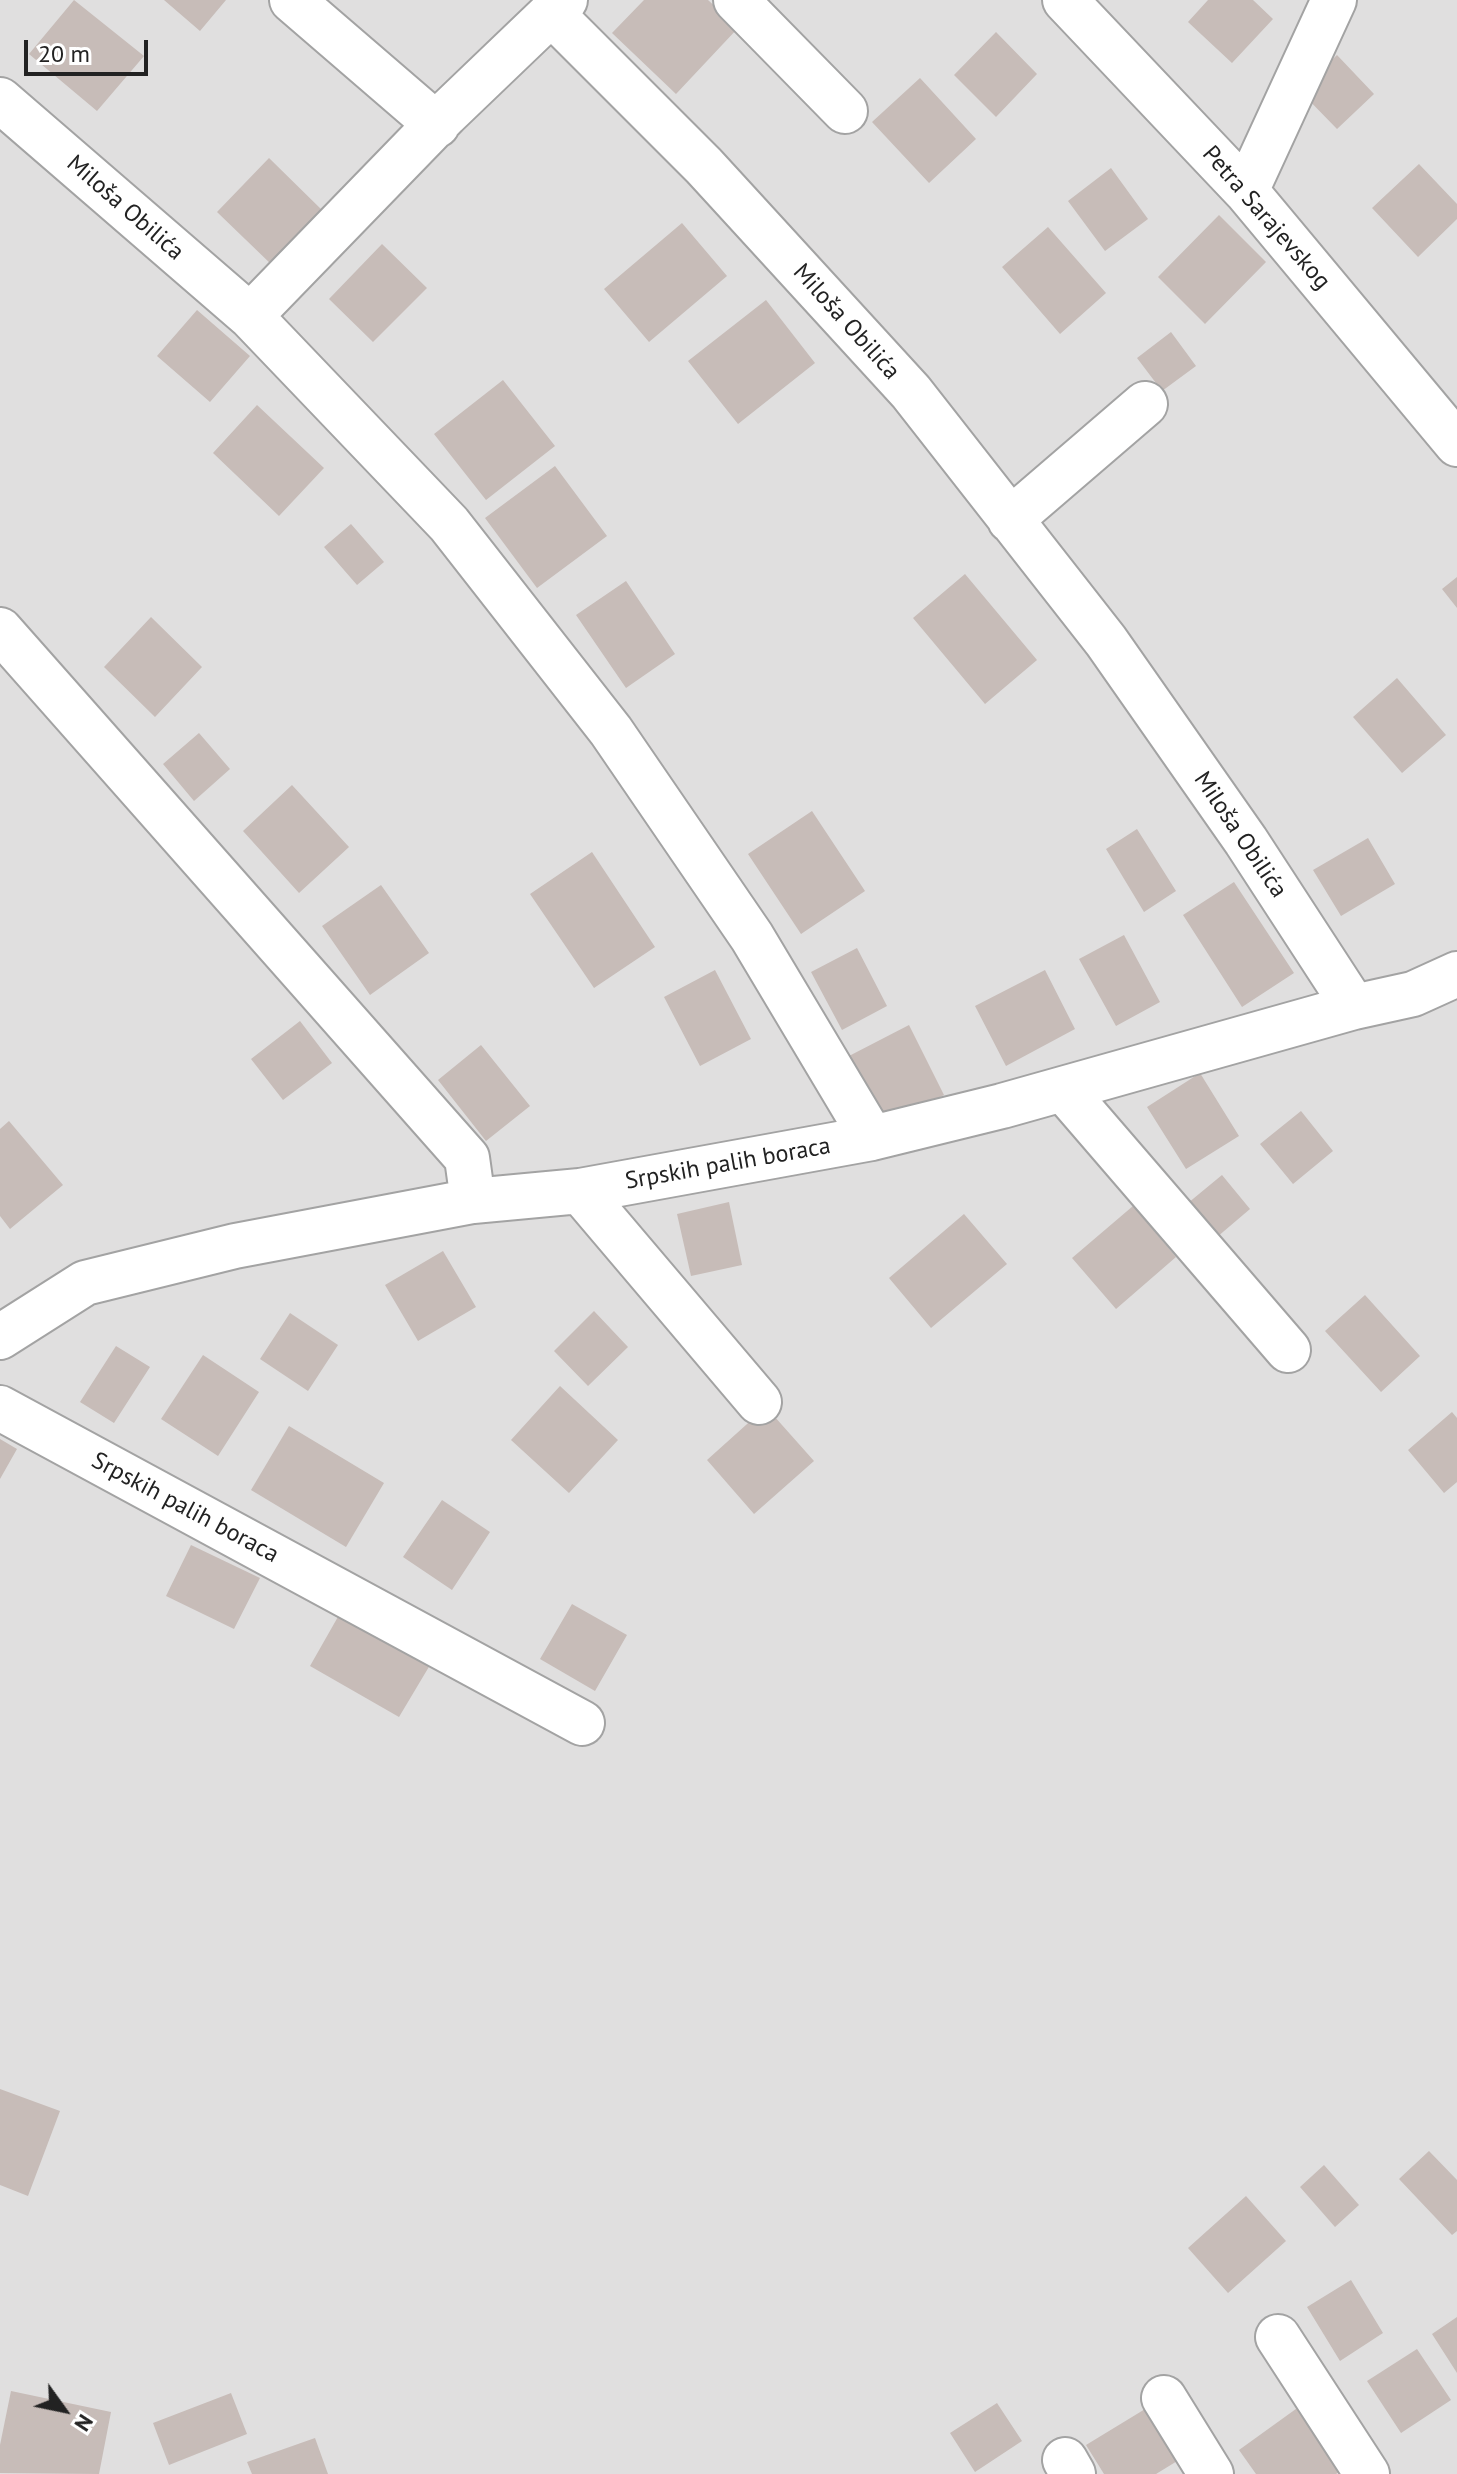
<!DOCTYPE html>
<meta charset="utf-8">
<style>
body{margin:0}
#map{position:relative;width:1457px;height:2474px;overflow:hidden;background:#f2ede9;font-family:"PT Sans",sans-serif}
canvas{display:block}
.north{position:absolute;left:24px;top:2370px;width:80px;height:80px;-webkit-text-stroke:6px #fff;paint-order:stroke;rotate:123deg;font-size:22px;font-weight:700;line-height:32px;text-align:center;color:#222}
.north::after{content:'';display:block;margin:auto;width:28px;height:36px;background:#222;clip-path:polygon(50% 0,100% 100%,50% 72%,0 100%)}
.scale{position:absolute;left:24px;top:40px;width:124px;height:36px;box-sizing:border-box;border:4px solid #222;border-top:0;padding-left:10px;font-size:24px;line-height:28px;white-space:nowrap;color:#222;-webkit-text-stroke:6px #fff;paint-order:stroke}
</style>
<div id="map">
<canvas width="1457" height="2474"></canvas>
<div class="north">N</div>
<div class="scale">20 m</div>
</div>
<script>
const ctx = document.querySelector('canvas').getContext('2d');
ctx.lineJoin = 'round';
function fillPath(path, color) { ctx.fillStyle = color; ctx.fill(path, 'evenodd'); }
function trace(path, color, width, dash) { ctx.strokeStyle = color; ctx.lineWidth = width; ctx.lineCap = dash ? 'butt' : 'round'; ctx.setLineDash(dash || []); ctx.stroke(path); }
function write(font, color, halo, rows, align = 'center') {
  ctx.font = font + ' "PT Sans",sans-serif'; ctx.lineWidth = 6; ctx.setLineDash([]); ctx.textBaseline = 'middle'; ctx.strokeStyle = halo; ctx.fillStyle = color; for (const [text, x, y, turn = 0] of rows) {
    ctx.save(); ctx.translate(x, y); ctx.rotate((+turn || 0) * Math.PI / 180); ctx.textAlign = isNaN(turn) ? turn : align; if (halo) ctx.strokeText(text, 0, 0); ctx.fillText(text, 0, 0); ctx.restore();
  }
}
const residential = new Path2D(`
 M0,0H1457V2474H0Z`);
const building = new Path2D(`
 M74,0L144,56L97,111L29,54Z
 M164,0H226L200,31Z
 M644,0H708L738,28L676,94L612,33Z
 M1208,0H1253L1273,19L1232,63L1188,22Z
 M996,32L1037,74L996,117L954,75Z
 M1337,55L1374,94L1337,129L1300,91Z
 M920,78L976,139L929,183L872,122Z
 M269,158L325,213L273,266L217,212Z
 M1419,164L1457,204V219L1418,257L1372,208Z
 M1111,168L1148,219L1105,251L1068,201Z
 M1219,215L1266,262L1205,324L1158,277Z
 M682,223L727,276L649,342L604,289Z
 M1048,227L1106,293L1060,334L1002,267Z
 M382,244L427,288L373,342L329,299Z
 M766,300L815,363L738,424L688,361Z
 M197,310L250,356L210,402L157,356Z
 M1171,332L1196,366L1162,391L1137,358Z
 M503,380L555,446L486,500L434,434Z
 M257,405L324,468L279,516L213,453Z
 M555,466L607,536L537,588L485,518Z
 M351,524L384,562L357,585L324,547Z
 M965,574L1037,660L985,704L913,618Z
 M1457,577V608L1442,589Z
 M626,581L675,654L626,688L576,615Z
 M151,617L202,667L155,717L104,667Z
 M1397,678L1446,735L1402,773L1353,717Z
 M199,733L230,769L194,801L163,764Z
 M292,785L349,847L299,893L243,831Z
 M812,811L865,891L801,934L748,854Z
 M1137,829L1176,891L1144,912L1106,849Z
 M1368,838L1395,884L1341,916L1313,870Z
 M592,852L655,947L594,988L530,894Z
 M1234,882L1294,973L1242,1007L1183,915Z
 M381,885L429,953L370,995L322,926Z
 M1124,935L1160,1002L1116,1026L1079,959Z
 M857,948L887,1006L842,1030L811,972Z
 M715,970L751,1039L700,1066L664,997Z
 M1045,970L1075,1029L1006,1066L975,1006Z
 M300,1021L332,1063L283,1100L251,1059Z
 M909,1025L944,1095L884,1125L849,1056Z
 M481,1045L530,1106L486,1141L438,1080Z
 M1200,1073L1239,1136L1186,1169L1147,1107Z
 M1301,1111L1333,1151L1293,1184L1260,1144Z
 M9,1121L63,1185L10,1229L0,1216V1129Z
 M1222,1175L1250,1209L1210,1243L1182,1208Z
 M729,1202L742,1265L691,1276L677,1214Z
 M1133,1206L1176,1257L1116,1309L1072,1258Z
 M964,1214L1007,1264L931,1328L889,1278Z
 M443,1251L476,1307L418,1341L385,1285Z
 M1365,1295L1420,1356L1381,1392L1325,1331Z
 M594,1311L628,1347L588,1386L554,1351Z
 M290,1313L338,1345L308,1391L260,1359Z
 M116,1346L150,1367L114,1423L80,1402Z
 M203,1355L259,1392L218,1456L161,1419Z
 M560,1386L618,1440L569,1493L511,1440Z
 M766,1407L814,1461L754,1514L707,1460Z
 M1452,1412L1457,1418V1482L1444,1493L1408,1450Z
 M289,1426L384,1483L346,1547L251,1490Z
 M0,1439L17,1449L0,1479Z
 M442,1500L490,1532L452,1590L403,1557Z
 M191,1545L260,1578L234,1629L166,1596Z
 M572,1604L627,1635L595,1691L540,1659Z
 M343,1608L433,1660L399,1717L310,1666Z
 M0,2089L60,2111L28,2196L0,2185Z
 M1429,2151L1457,2180V2231L1452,2235L1399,2179Z
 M1324,2165L1359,2205L1335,2227L1300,2187Z
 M1246,2196L1286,2241L1228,2293L1188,2248Z
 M1351,2280L1383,2333L1340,2361L1307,2307Z
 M1457,2317V2373L1432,2334Z
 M1417,2349L1451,2400L1401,2433L1367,2381Z
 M11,2391L111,2412L99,2474L0,2473V2445Z
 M231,2393L247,2434L169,2465L153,2423Z
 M1307,2401L1351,2463L1336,2474H1256L1239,2450Z
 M997,2403L1022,2441L975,2472L950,2433Z
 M1155,2403L1187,2455L1156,2474H1104L1086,2445Z
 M315,2438L328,2474H252L247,2462Z`);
const minor = new Path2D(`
 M292,0L437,125
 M736,0L845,111
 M1065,0L1246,191L1457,444
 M551,13L704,166L911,392L1106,641L1246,841L1354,1007
 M0,100L250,316L449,524L611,731L752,937L872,1138
 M1246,191L1334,0
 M250,316L446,114L565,0
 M1010,520L1145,404
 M0,630L467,1158L473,1201
 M1063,1089L1288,1350
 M580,1191L759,1402
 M0,1337L85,1283L235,1246L473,1201L580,1191L872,1138L1002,1106L1354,1007L1413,994L1457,974
 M0,1408L582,1723
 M1278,2337L1367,2474
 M1164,2398L1211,2474
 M1065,2460L1073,2474`);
const streetNames = [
 ["Miloša Obilića",125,208,41],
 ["Petra Sarajevskog",1266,218,49],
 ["Miloša Obilića",846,322,48],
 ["Miloša Obilića",1240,835,56],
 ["Srpskih palih boraca",728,1164,-10],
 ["Srpskih palih boraca",185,1508,28]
];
fillPath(residential, '#e0dfdf');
fillPath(building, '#c7bcb8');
trace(minor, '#a3a3a3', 48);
trace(minor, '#fff', 44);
write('24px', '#222', '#fff', streetNames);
</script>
